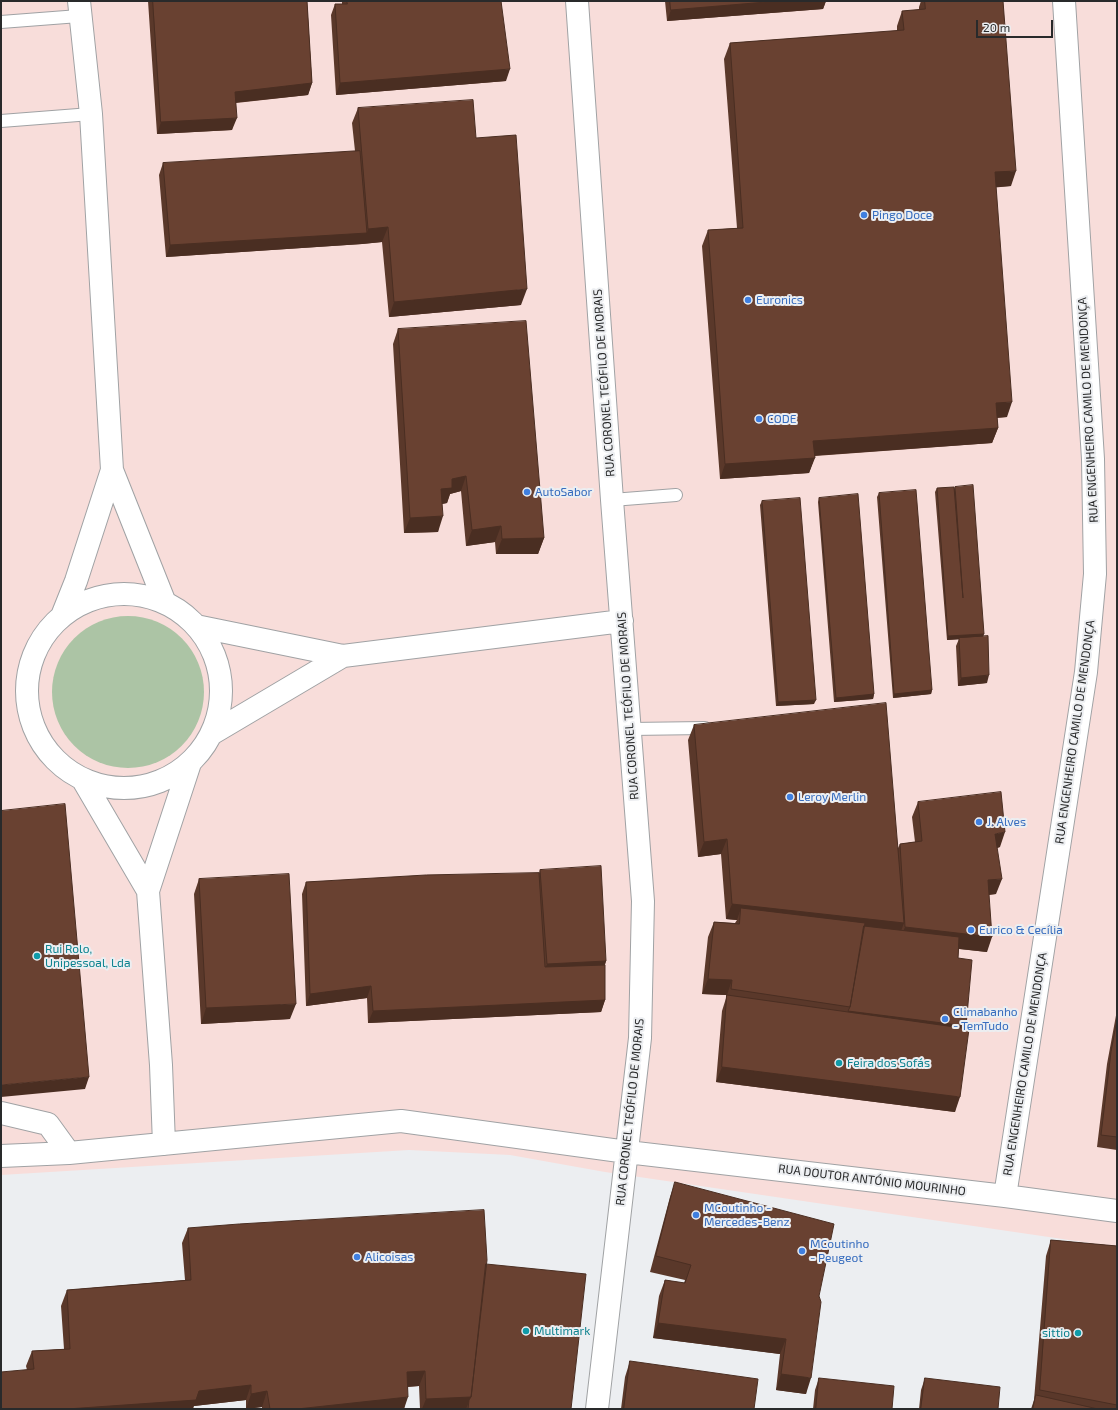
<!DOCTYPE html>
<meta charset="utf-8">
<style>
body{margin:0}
#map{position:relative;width:1118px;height:1410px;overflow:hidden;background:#eceef1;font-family:"Exo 2",sans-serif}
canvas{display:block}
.frame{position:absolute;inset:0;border:2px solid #292a2b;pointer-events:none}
.scale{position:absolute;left:976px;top:20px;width:77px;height:18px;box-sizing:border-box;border:2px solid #292a2b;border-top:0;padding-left:5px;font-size:12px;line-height:14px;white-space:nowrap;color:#292a2b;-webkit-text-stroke:3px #eceef1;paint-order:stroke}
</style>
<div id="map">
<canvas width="1118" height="1410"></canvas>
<div class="frame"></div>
<div class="scale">20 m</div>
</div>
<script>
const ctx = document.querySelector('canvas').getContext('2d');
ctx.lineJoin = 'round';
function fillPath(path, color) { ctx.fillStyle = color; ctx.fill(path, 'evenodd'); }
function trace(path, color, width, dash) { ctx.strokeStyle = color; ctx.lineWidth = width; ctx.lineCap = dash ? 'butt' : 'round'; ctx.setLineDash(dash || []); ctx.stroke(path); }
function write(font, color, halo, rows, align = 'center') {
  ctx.font = font + ' "Exo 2",sans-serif'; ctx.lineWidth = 4; ctx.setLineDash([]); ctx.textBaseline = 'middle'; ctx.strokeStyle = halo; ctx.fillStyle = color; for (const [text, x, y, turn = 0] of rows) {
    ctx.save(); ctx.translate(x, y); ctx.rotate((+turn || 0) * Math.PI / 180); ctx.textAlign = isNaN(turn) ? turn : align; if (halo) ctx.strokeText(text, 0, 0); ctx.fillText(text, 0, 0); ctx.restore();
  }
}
const industrial = new Path2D(`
 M1,1H1117V1247L605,1172L510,1155L409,1150L1,1175Z`);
const green = new Path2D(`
 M52 692a76 76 0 1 1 152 0a76 76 0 1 1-152 0Z`);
const service = new Path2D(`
 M1,22L79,16
 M1,121L91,114
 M612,500L676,495
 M630,729L705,728`);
const minor = new Path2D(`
 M79,1L91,114L112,470L165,603
 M577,1L612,500L643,901L640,1038L597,1409
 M27 691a97 97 0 1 1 194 0a97 97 0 1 1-194 0Z
 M62,616L76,581L112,470
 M196,626L343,656L622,621
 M213,733L343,656
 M83,780L148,891
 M1,1113L48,1124L69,1153
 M164,1144L161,1065L148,891L190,763
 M1,1156L69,1153L401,1121L627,1152L1005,1196L1117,1211
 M1005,1196L1086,672L1095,574L1093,459L1064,1`);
const wall = new Path2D(`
 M148,1H307L312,83L308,95L236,103L232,130L157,134Z
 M342,1H501L506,81L336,95L331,15L335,4H342Z
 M665,1H826L823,9L667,21Z
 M921,1H1003L1011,186L996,187L1007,417L997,418L998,428L992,443L815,456L809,473L720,479L702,246L708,230L737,228L724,59L730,43L897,31V26L902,11L919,10V7Z
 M358,108L476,138L521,305L389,317L382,242L362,244L166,257L159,175L163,163L355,151L352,123Z
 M398,329L544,538L538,554H496L495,542L466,546L461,491L450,494L447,503L442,504L438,532L404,533L393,344Z
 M955,487L983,636L987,683L958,686L956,646L959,639L947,640L935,492L937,488L954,489Z
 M879,493L932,690L931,694L893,698L877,497Z
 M819,498L874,694L873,699L834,702L818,502Z
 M762,501L814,704L776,706L760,505Z
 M694,725L898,848L900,844L915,842L912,817L918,802L1000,847L997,848L996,894L989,895L987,952L959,949L958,958L966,1026L955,1112L716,1082L722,1011L727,995L702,994L708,937L714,922L735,923L737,920L726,919L721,854L698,857L688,740Z
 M540,870L606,961L605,965V1000L601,1012L368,1023L367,998L306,1006L302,894L306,882L539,873Z
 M199,879L290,1019L201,1024L194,894Z
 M1117,1010V1150L1097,1147L1107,1064Z
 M675,1182L819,1296L806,1394L776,1390L780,1354L653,1338L659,1296L665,1280L684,1283L685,1280L650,1272L670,1197Z
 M188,1228L486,1264L571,1409H420L419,1386L408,1387L404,1409H262V1407L246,1409V1400L194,1406L27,1370L26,1366L32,1351L64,1349L61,1306L67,1290L185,1280L182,1243Z
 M1051,1240L1117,1246V1409H1031L1034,1400L1046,1256Z
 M630,1361L754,1409H621L625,1377Z
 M819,1378L892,1409H813L815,1390Z
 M925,1378L998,1409H919L921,1390Z`);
const shadedWall = new Path2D(`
 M778,1H826L823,9L667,21L671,10Z
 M510,69L506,81L336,95L340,83Z
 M312,83L308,95L231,103L235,92Z
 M237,118L232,130L157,134L161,122Z
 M1016,171L1011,186L990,188L995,172Z
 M388,227L382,242L362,244L166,257L170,245L367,233L368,229Z
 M527,289L521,305L389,317L394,302Z
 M1012,402L1007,417L991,418L996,403Z
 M998,428L992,443L808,456L813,441Z
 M815,458L809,473L720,479L725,464Z
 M466,476L461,491L450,494L447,503L436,505L441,489L452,479Z
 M443,516L438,532L404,533L410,518Z
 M501,526L495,542L466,546L472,530Z
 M544,538L538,554H496L502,539Z
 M984,634L983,638L947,640L948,636Z
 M989,675L987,683L958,686L961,678Z
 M932,690L931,694L893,698L894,694Z
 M874,694L873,699L834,702L836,698Z
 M816,700L814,704L776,706L778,702Z
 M1005,832L1000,847L989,850L995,834Z
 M727,839L721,854L698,857L704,842Z
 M1002,879L996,894L983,895L988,880Z
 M732,904L904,923L898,939L741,908L737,920L726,919Z
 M905,927L992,937L987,952L899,942Z
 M606,961L600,977L541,979L547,964Z
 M708,979L732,980L727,995L702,994Z
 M371,986L367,998L306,1006L310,994Z
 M605,1000L601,1012L368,1023L373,1011Z
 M296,1004L290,1019L201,1024L206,1008Z
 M848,1011L966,1026L961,1038L844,1022Z
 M722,1067L960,1097L955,1112L716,1082Z
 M89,1077L85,1089L1,1097V1085Z
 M658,1323L786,1339L780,1354L653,1338Z
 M425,1371L419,1386L401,1387L407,1372Z
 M781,1374L811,1378L806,1394L776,1390Z
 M251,1385L246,1400L194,1406L193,1409H67L199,1391Z
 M267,1391L262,1407L246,1409L251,1394Z
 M408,1397L404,1409H297Z
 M471,1397L466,1409H422L426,1399Z`);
const building = new Path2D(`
 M153,1H307L312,83L235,92L237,118L161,122Z
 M347,1H501L510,69L340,83L335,4H347Z
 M670,1H778L671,10Z
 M925,1H1003L1016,171L995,172L1012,402L996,403L998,428L813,441L815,458L725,464L708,230L743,228L730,43L904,30L902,11L925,9Z
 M473,100L476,138L516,135L527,289L394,302L388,227L368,229L358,108Z
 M360,151L367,233L170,245L163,163Z
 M526,321L544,538L502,539L501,526L472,530L466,476L452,479V488L441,489L443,516L410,518L398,329Z
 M973,485L984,634L948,636L937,488L954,487L963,598L955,487Z
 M916,490L932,690L894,694L879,493Z
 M858,494L874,694L836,698L819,498Z
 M800,498L816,700L778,702L762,501Z
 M988,636L989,675L961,678L959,638Z
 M886,703L904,923L732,904L727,839L704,842L694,725Z
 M1001,792L1005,832L995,834L1002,879L988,880L992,937L905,927L900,844L922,841L918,802Z
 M65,804L89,1077L1,1085V811Z
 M601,866L606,961L547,964L540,870Z
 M539,873L545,967L605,965V1000L373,1011L371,986L310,994L306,882L426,875Z
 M289,874L296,1004L206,1008L199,879Z
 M741,908L865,923L850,1007L731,989L732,980L708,979L714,922L739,924Z
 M864,926L959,937L958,958L972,960L966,1026L848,1011L850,1007Z
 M727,995L969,1029L960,1097L722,1067Z
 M1117,1020V1137L1101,1135L1111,1052Z
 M675,1182L834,1224L819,1296L821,1302L811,1378L781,1374L786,1339L658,1323L665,1280L685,1283L691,1265L656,1256Z
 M484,1210L487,1260L471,1397L426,1399L425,1371L407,1372L408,1397L297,1409H270L267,1391L251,1394V1385L199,1391L196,1400L67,1409H1V1372L34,1369L32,1351L70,1349L67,1290L191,1280L188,1228L239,1224Z
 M1051,1240L1117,1246V1405L1040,1390Z
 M486,1264L586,1274L571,1409H468L469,1400L471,1397Z
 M630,1361L758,1379L754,1409H624Z
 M819,1378L894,1386L892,1409H816Z
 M925,1378L1000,1387L998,1409H921Z
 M1036,1395L1098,1409H1033Z`);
const markers = [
 [864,215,4,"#3f7fe0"],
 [748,300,4,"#3f7fe0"],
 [759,419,4,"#3f7fe0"],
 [527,492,4,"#3f7fe0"],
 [790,797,4,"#3f7fe0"],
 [979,822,4,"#3f7fe0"],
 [971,930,4,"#3f7fe0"],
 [37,956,4,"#0f9aa8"],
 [945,1019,4,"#3f7fe0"],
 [839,1063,4,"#0f9aa8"],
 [696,1215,4,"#3f7fe0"],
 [802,1251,4,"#3f7fe0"],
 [357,1257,4,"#3f7fe0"],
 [526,1331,4,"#0f9aa8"],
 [1078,1333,4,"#0f9aa8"]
];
const shopNames = [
 ["Pingo Doce",872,215],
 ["Euronics",756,300],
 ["CODE",767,419],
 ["AutoSabor",535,492],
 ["Leroy Merlin",798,797],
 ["J. Alves",987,822],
 ["Eurico & Cecília",979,930],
 ["Climabanho",953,1012],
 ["- TemTudo",953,1026],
 ["MCoutinho -",704,1208],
 ["Mercedes-Benz",704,1222],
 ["MCoutinho",810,1244],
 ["- Peugeot",810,1258],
 ["Alicoisas",365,1257]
];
const streetNames = [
 ["RUA CORONEL TEÓFILO DE MORAIS",604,383,-94],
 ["RUA ENGENHEIRO CAMILO DE MENDONÇA",1088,410,-93],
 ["RUA CORONEL TEÓFILO DE MORAIS",628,706,-94],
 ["RUA ENGENHEIRO CAMILO DE MENDONÇA",1075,732,-82],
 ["RUA ENGENHEIRO CAMILO DE MENDONÇA",1025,1064,-81],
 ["RUA CORONEL TEÓFILO DE MORAIS",630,1112,-84],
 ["RUA DOUTOR ANTÓNIO MOURINHO",872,1180,7]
];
const cultureNames = [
 ["Rui Rolo,",45,949],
 ["Unipessoal, Lda",45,963],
 ["Feira dos Sofás",847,1063],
 ["Multimark",534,1331],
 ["sittio",1070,1333,"right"]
];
fillPath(industrial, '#f8ddda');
fillPath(green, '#acc4a5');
trace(service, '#a0a2a4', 14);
trace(minor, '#a0a2a4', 24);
trace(service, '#fff', 12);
trace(minor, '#fff', 22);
fillPath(wall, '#5a382a');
fillPath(shadedWall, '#4a2e22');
fillPath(building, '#694131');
trace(building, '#4a2e22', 1);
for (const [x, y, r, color] of markers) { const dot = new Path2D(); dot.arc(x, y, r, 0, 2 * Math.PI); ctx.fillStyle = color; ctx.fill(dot); trace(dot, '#eceef1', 1.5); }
write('12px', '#366cbe', '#eceef1', shopNames, 'left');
write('12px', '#292a2b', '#eceef1', streetNames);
write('12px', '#0d838f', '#eceef1', cultureNames, 'left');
</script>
